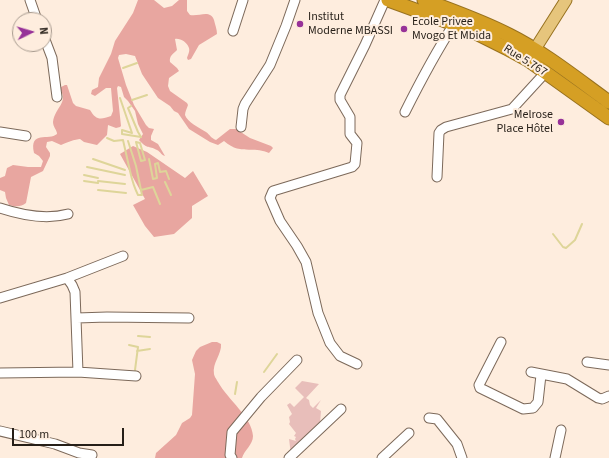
<!DOCTYPE html>
<meta charset="utf-8">
<style>
body{margin:0}
#map{position:relative;width:609px;height:458px;overflow:hidden;background:#feedde;font-family:"Source Sans 3",sans-serif}
canvas{display:block}
.north{position:absolute;left:12px;top:12px;width:40px;height:40px;box-sizing:border-box;background:#feedde;border:1px solid #a89b8f;border-radius:50%;rotate:85deg;font-size:11px;font-weight:700;line-height:16px;text-align:center;color:#261f18}
.north::after{content:'';display:block;margin:auto;width:14px;height:18px;background:#973298;clip-path:polygon(50% 0,100% 100%,50% 72%,0 100%)}
.scale{position:absolute;left:12px;top:428px;width:112px;height:18px;box-sizing:border-box;border:2px solid #261f18;border-top:0;padding-left:5px;font-size:12px;line-height:14px;white-space:nowrap;color:#261f18;-webkit-text-stroke:3px #feedde;paint-order:stroke}
</style>
<div id="map">
<canvas width="609" height="458"></canvas>
<div class="north">N</div>
<div class="scale">100 m</div>
</div>
<script>
const ctx = document.querySelector('canvas').getContext('2d');
ctx.lineJoin = 'round';
function fillPath(path, color) { ctx.fillStyle = color; ctx.fill(path, 'evenodd'); }
function trace(path, color, width, dash) { ctx.strokeStyle = color; ctx.lineWidth = width; ctx.lineCap = dash ? 'butt' : 'round'; ctx.setLineDash(dash || []); ctx.stroke(path); }
function write(font, color, halo, rows, align = 'center') {
  ctx.font = font + ' "Source Sans 3",sans-serif'; ctx.lineWidth = 4; ctx.setLineDash([]); ctx.textBaseline = 'middle'; ctx.strokeStyle = halo; ctx.fillStyle = color; for (const [text, x, y, turn = 0] of rows) {
    ctx.save(); ctx.translate(x, y); ctx.rotate((+turn || 0) * Math.PI / 180); ctx.textAlign = isNaN(turn) ? turn : align; if (halo) ctx.strokeText(text, 0, 0); ctx.fillText(text, 0, 0); ctx.restore();
  }
}
const green = new Path2D(`
 M302,381L319,384L306,398L309,400L310,405L313,408L321,400L316,408L321,411L320,423L291,455L289,439L296,441L295,439L296,437L294,436L296,433L289,424L290,422L289,417L292,414L287,405L290,403L294,407L304,397L295,388Z`);
const forest = new Path2D(`
 M138,0H154L164,8L172,6L179,0H187V11L190,15C199,17 210,9 214,20C215,25 217,29 217,34L199,45L191,59L188,60L187,58C188,55 190,51 189,48C187,42 180,38 175,39L177,50C173,54 169,56 170,62L177,68L179,71L169,78L168,86L170,91L187,103L188,105C187,108 185,112 185,115C187,122 200,128 206,132C210,135 211,138 216,140L230,129H236L250,138L271,146L273,148L269,153C252,145 241,156 224,141L218,145L210,142L189,129L178,113L174,111L170,106L158,98L142,74L135,56L126,54L119,55L118,58L126,85L134,105L146,125L149,128L154,129L151,136V140L158,144L165,156C161,155 161,152 157,150C148,145 148,150 139,140L143,134L138,124L135,111L128,101L124,97L121,87L118,86L117,88L121,126L120,127L116,128L108,125L107,135L97,145L84,142L80,139C76,139 65,143 61,145L52,141L47,142L46,147L50,153V156L43,171L31,177L26,203C21,207 16,207 9,205L6,198L5,192L0,190V178L5,176L7,168L13,165L28,167H41L43,161L39,156L34,153C29,130 49,141 57,134C57,130 53,127 53,122C55,107 70,102 59,88L65,85H67L73,103L76,106L90,110C96,120 100,120 111,116L113,111L111,88H106L95,96L91,94L92,90L98,87L99,78L111,54L115,41L133,13Z
 M133,146L147,152L185,178L193,171L208,196L192,206V218L174,234L154,237L145,226L133,205L145,199L120,154Z
 M212,342H217L221,344C222,354 212,363 214,374C214,376 217,380 218,382C228,400 252,417 253,436C253,445 244,450 242,458H155L156,453L176,435L182,423L190,418L192,415L195,374L192,360L196,351L200,347Z`);
const stream = new Path2D(`
 M123,68L137,63
 M120,98L132,133L122,130V134L141,137
 M132,100L147,95
 M131,106L128,108L138,132L141,137
 M107,138L114,141L123,140L130,171
 M128,141L136,166L142,195H138C134,187 132,180 130,171
 M136,142L140,143L145,160L141,161Z
 M93,159L125,170
 M149,159L153,179L157,178L155,164
 M155,164L158,163L160,172L166,171L169,179
 M87,167L125,175
 M84,175L98,178
 M84,181L98,183
 M98,181L125,184
 M165,182L171,195
 M98,190L126,193
 M141,190L153,187L160,204
 M553,234L563,247L566,248L575,240L582,224
 M138,336L150,337
 M129,345L138,347L135,370
 M137,351L150,349
 M264,372L277,354
 M235,394L237,382`);
const minor = new Path2D(`
 M30,0L37,20
 M233,31L243,0
 M44,37L52,58L57,97
 M405,112C420,82 436,52 454,24
 M241,127L243,109L245,104L270,65L286,26L295,0
 M0,132L26,136
 M437,177L439,133L441,130L446,127L512,109L545,73
 M0,208C21,215 46,220 68,214
 M67,278L72,285L75,292L78,372
 M0,298L67,278L123,256
 M77,318L107,317L189,318
 M501,342L479,385L480,388L523,409L533,408L538,402L541,375
 M587,362L609,365
 M357,364L340,356L330,343L318,313L306,262L297,246L280,221L270,198L273,191L352,167L355,164L357,143L350,134V117L340,100V95L365,45L385,0
 M531,372L567,379L598,398L602,399L609,396
 M0,373L78,372L136,376
 M429,418L437,419L457,444L462,458
 M0,431L55,444L79,453L92,455
 M232,458L230,455L232,432L261,397L297,360
 M289,458L341,409
 M382,458L409,433
 M555,458L561,430`);
const major = new Path2D(`
 M530,57L566,0`);
const highway = new Path2D(`
 M388,0L470,30L506,48L528,60L609,118
 M424,0C453,11 482,21 509,35C545,53 577,79 609,102`);
const markers = [
 [300,24,4,"#973298"],
 [404,29,4,"#973298"],
 [561,122,4,"#973298"]
];
const poiNames = [
 ["Institut",308,17],
 ["Moderne MBASSI",308,31],
 ["Ecole Privee",412,22],
 ["Mvogo Et Mbida",412,36],
 ["Melrose",553,115,"right"],
 ["Place Hôtel",553,129,"right"]
];
const streetNames = [
 ["Rue 5.767",525,61,32]
];
fillPath(green, '#e8beba');
fillPath(forest, '#e8a6a0');
trace(stream, '#ded599', 2);
trace(minor, '#7c695a', 11);
trace(major, '#987220', 13);
trace(highway, '#987220', 15);
trace(minor, '#fff', 9);
trace(major, '#e6c57c', 11);
trace(highway, '#d59f24', 13);
for (const [x, y, r, color] of markers) { const dot = new Path2D(); dot.arc(x, y, r, 0, 2 * Math.PI); ctx.fillStyle = color; ctx.fill(dot); trace(dot, '#feedde', 1.5); }
write('12px', '#261f18', '#feedde', poiNames, 'left');
write('12px', '#261f18', '#feedde', streetNames);
</script>
